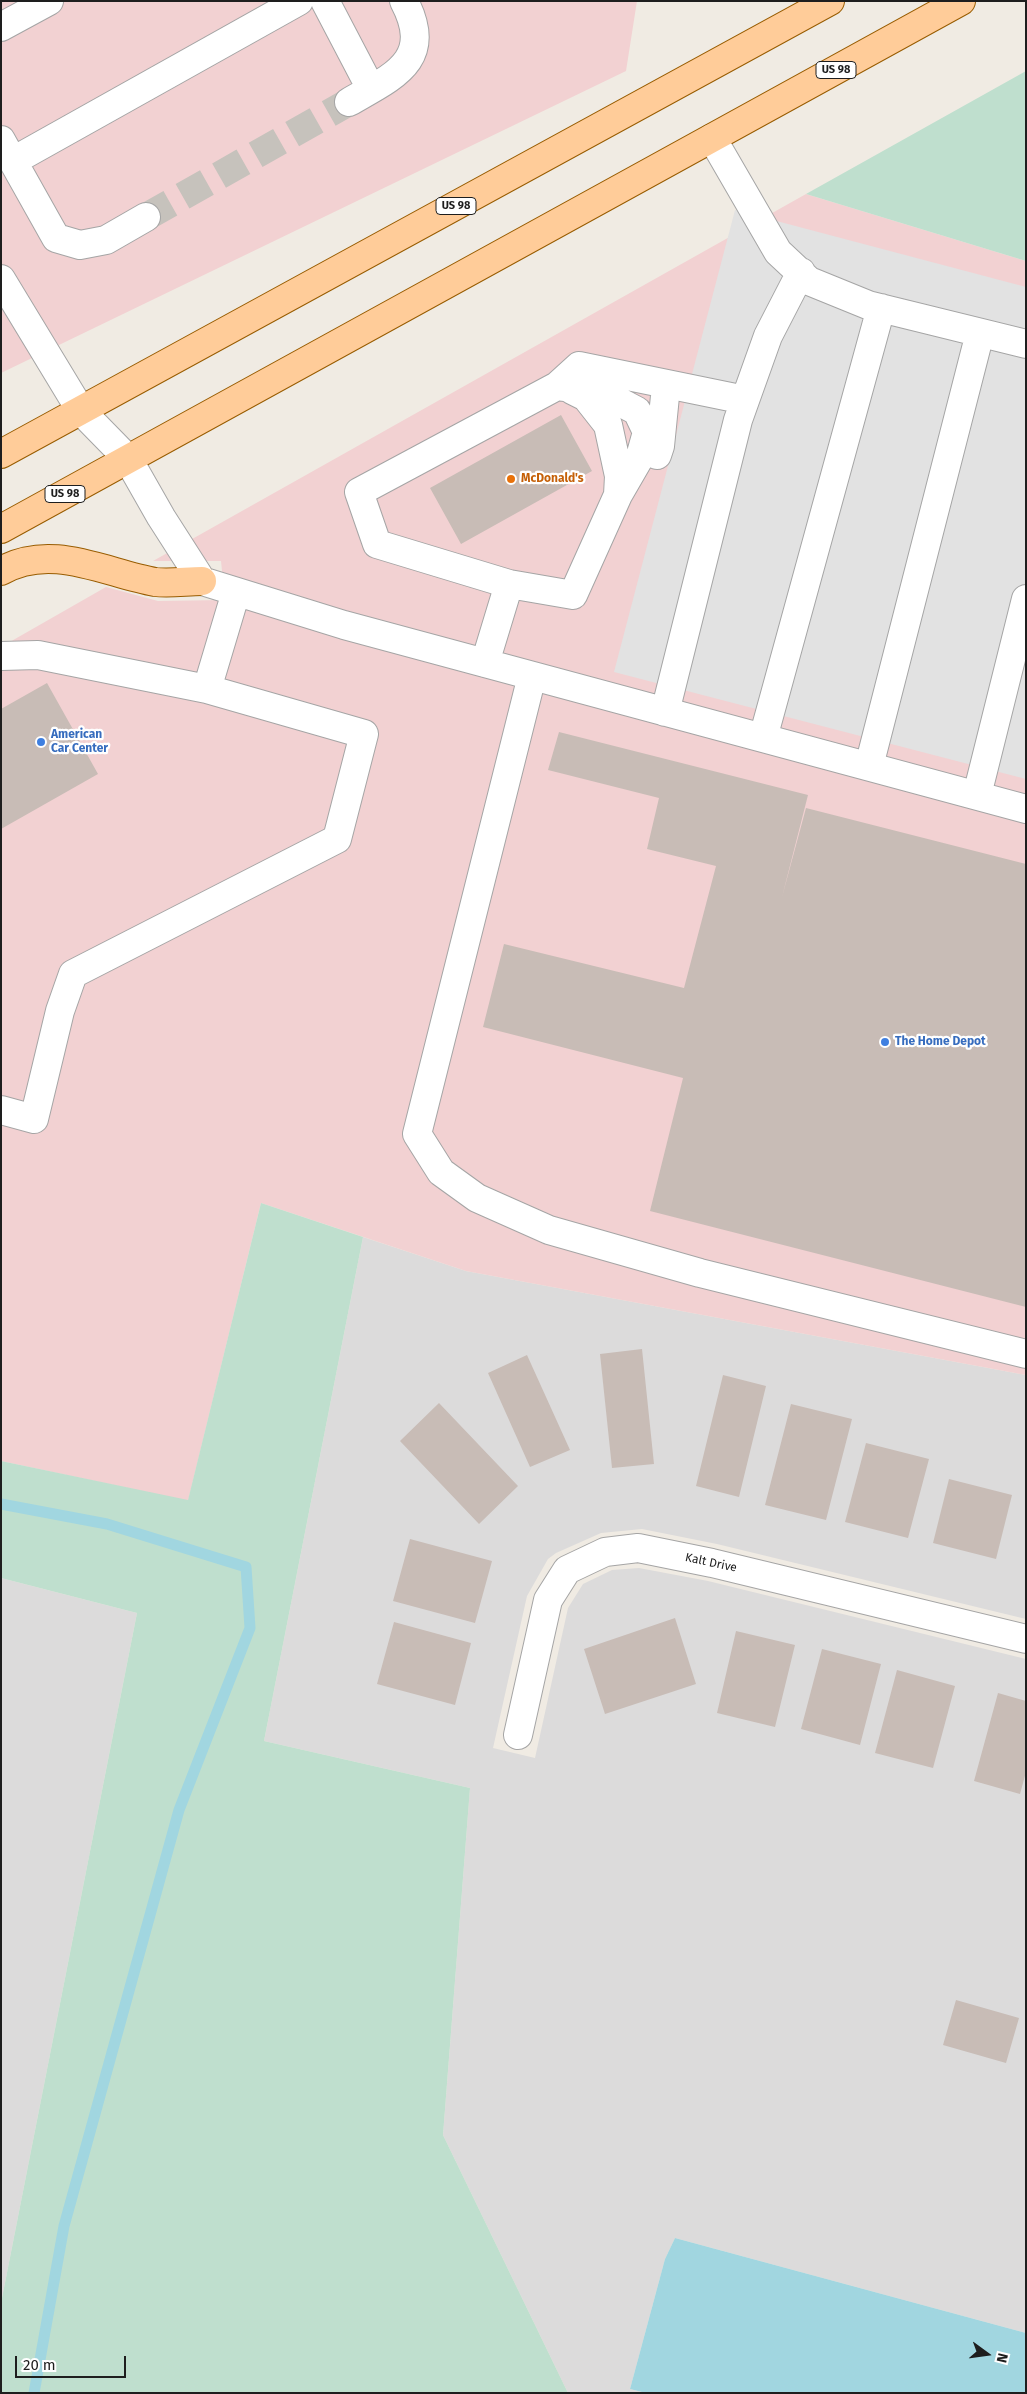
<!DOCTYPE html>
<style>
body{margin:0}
#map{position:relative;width:1027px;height:2394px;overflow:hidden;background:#f0ebe3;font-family:"Fira Sans",sans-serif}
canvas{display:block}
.frame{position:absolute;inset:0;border:2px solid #1e1e1e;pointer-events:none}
.north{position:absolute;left:962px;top:2329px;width:50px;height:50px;-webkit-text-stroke:4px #fff;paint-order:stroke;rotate:104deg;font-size:14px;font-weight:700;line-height:20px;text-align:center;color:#1e1e1e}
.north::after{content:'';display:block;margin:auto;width:18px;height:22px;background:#1e1e1e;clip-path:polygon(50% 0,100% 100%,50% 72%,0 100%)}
.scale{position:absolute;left:15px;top:2356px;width:111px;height:22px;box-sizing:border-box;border:2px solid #1e1e1e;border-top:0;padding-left:6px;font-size:15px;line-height:18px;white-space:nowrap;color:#1e1e1e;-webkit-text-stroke:4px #fff;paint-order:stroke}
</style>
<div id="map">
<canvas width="1027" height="2394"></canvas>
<div class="frame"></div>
<div class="north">N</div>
<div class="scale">20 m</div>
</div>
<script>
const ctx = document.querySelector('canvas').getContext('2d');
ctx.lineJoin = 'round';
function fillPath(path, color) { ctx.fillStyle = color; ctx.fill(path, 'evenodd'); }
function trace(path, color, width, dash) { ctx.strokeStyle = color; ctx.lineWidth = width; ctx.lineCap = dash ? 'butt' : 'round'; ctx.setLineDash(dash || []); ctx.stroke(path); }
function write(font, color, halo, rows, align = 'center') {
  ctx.font = font + ' "Fira Sans",sans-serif'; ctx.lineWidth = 4.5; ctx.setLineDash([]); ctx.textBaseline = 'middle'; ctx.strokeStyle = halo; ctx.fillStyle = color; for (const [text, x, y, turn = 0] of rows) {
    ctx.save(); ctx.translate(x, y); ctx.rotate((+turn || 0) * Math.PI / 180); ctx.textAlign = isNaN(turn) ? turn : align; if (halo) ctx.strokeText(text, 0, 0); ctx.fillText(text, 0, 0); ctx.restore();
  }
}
const residential = new Path2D(`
 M363,1237L466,1271L1026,1375V1619L717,1544L642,1529L601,1533L556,1553L548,1559L527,1596L493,1748L535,1758L568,1608L583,1584L612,1570L639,1568L708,1581L1026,1659V2333L675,2238L665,2259L630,2389L646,2393H568L443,2135L470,1788L264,1741Z
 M1,1578L137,1613L1,2303Z`);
const commercial = new Path2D(`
 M1,1H637L626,71L1,373Z
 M806,194L1026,261V1375L466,1271L261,1203L188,1501L1,1461V647L106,587L158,601L225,600L221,561H153Z`);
const wetland = new Path2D(`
 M1026,71V261L806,194Z
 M261,1203L363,1237L264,1741L470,1788L443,2135L568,2393H1V2303L137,1613L1,1578V1461L188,1500Z`);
const parking = new Path2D(`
 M735,210L1026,287V779L614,672Z`);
const water = new Path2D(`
 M675,2238L1026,2333V2393H646L630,2389L665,2259Z`);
const stream = new Path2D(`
 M1,1504L107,1524L246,1567L250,1628L179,1810L64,2226L34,2393`);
const building = new Path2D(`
 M561,415L592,471L461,544L430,488Z
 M47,683L98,774L1,829V709Z
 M559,732L808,795L782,897L806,808L1026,864V1307L650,1211L683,1078L483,1027L504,944L684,988L716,866L647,849L659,798L548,770Z
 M642,1349L654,1464L612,1468L600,1354Z
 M527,1355L570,1450L530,1467L488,1373Z
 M723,1375L766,1386L739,1497L696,1486Z
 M439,1403L518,1486L479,1524L400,1441Z
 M791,1404L852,1419L826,1520L765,1505Z
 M866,1443L929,1459L908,1538L845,1522Z
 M949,1479L1012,1495L996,1559L933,1543Z
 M410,1539L492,1561L475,1623L393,1601Z
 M675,1618L696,1684L605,1714L584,1649Z
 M394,1622L471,1643L455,1705L377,1684Z
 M736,1631L795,1645L775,1727L717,1713Z
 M822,1649L881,1664L860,1745L801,1729Z
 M897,1670L955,1686L933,1768L875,1753Z
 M998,1693L1026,1701V1772L1020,1794L974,1781Z
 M956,2000L1019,2018L1006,2063L943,2045Z`);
const minorTunnel = new Path2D(`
 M146,217L349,102`);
const minor = new Path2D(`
 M325,1L371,89
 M1,27L49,1
 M349,102C394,76 435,60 404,1
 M712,138L778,252L809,281L868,305L1026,344
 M1,140L56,238L80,245L106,240L146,217
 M13,161L299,1
 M1,279L81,411L128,459L161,517L202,581L344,625L1026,809
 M557,386L599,391L637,411L647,432L640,457L618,495L573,595L509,584L377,544L359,492L557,386L579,366L745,400
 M572,390L586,397L608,425L619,476L618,495
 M657,455L660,446L666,386
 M1,656L38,655L207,689
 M485,663L509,584
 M532,676L417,1134L441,1172L477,1198L549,1230L700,1273L1026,1354
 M665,712L738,420L768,336L801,272
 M763,738L881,308
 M869,766L980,333
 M977,795L1026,599
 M1,1110L34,1119L60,1011L73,974L337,839L364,734L207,689L236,592
 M518,1735L548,1600L567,1570L605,1552L638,1548L712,1563L1026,1639`);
const major = new Path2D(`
 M1,454L830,1
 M1,529L961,1
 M1,571C51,542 105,573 155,582C170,584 187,581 202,581`);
const markers = [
 [511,479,5,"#e8710a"],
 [41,742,5,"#3f7fe0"],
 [885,1042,5,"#3f7fe0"]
];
const shields = [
 [836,70,40],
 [456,206,40],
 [65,494,40]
];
const shieldNames = [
 ["US 98",836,70],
 ["US 98",456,206],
 ["US 98",65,494]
];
const foodNames = [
 ["McDonald's",521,479]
];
const shopNames = [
 ["American",51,735],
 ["Car Center",51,749],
 ["The Home Depot",895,1042]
];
const streetNames = [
 ["Kalt Drive",711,1563,12]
];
fillPath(residential, '#dcdbdb');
fillPath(commercial, '#f2d1d2');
fillPath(wetland, '#bfdfce');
fillPath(parking, '#e2e2e2');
fillPath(water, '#a1d6e0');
trace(stream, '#a1d6e0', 11);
fillPath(building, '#c8bcb6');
trace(minorTunnel, '#c6c2bc', 28, [28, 14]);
trace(minor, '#a5a5a5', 30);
trace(major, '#985c00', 30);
trace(minor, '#fff', 28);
trace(major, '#fc9', 28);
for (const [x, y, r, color] of markers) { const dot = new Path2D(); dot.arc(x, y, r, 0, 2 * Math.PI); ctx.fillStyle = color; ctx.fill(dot); trace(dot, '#fff', 2); }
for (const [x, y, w] of shields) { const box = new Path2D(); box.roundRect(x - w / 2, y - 8.5, w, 17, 4); ctx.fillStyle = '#fff'; ctx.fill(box); trace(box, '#1e1e1e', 1); }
write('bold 11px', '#1e1e1e', null, shieldNames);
write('bold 12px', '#c56008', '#fff', foodNames, 'left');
write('bold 12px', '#366cbe', '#fff', shopNames, 'left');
write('12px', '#1e1e1e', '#fff', streetNames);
</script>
